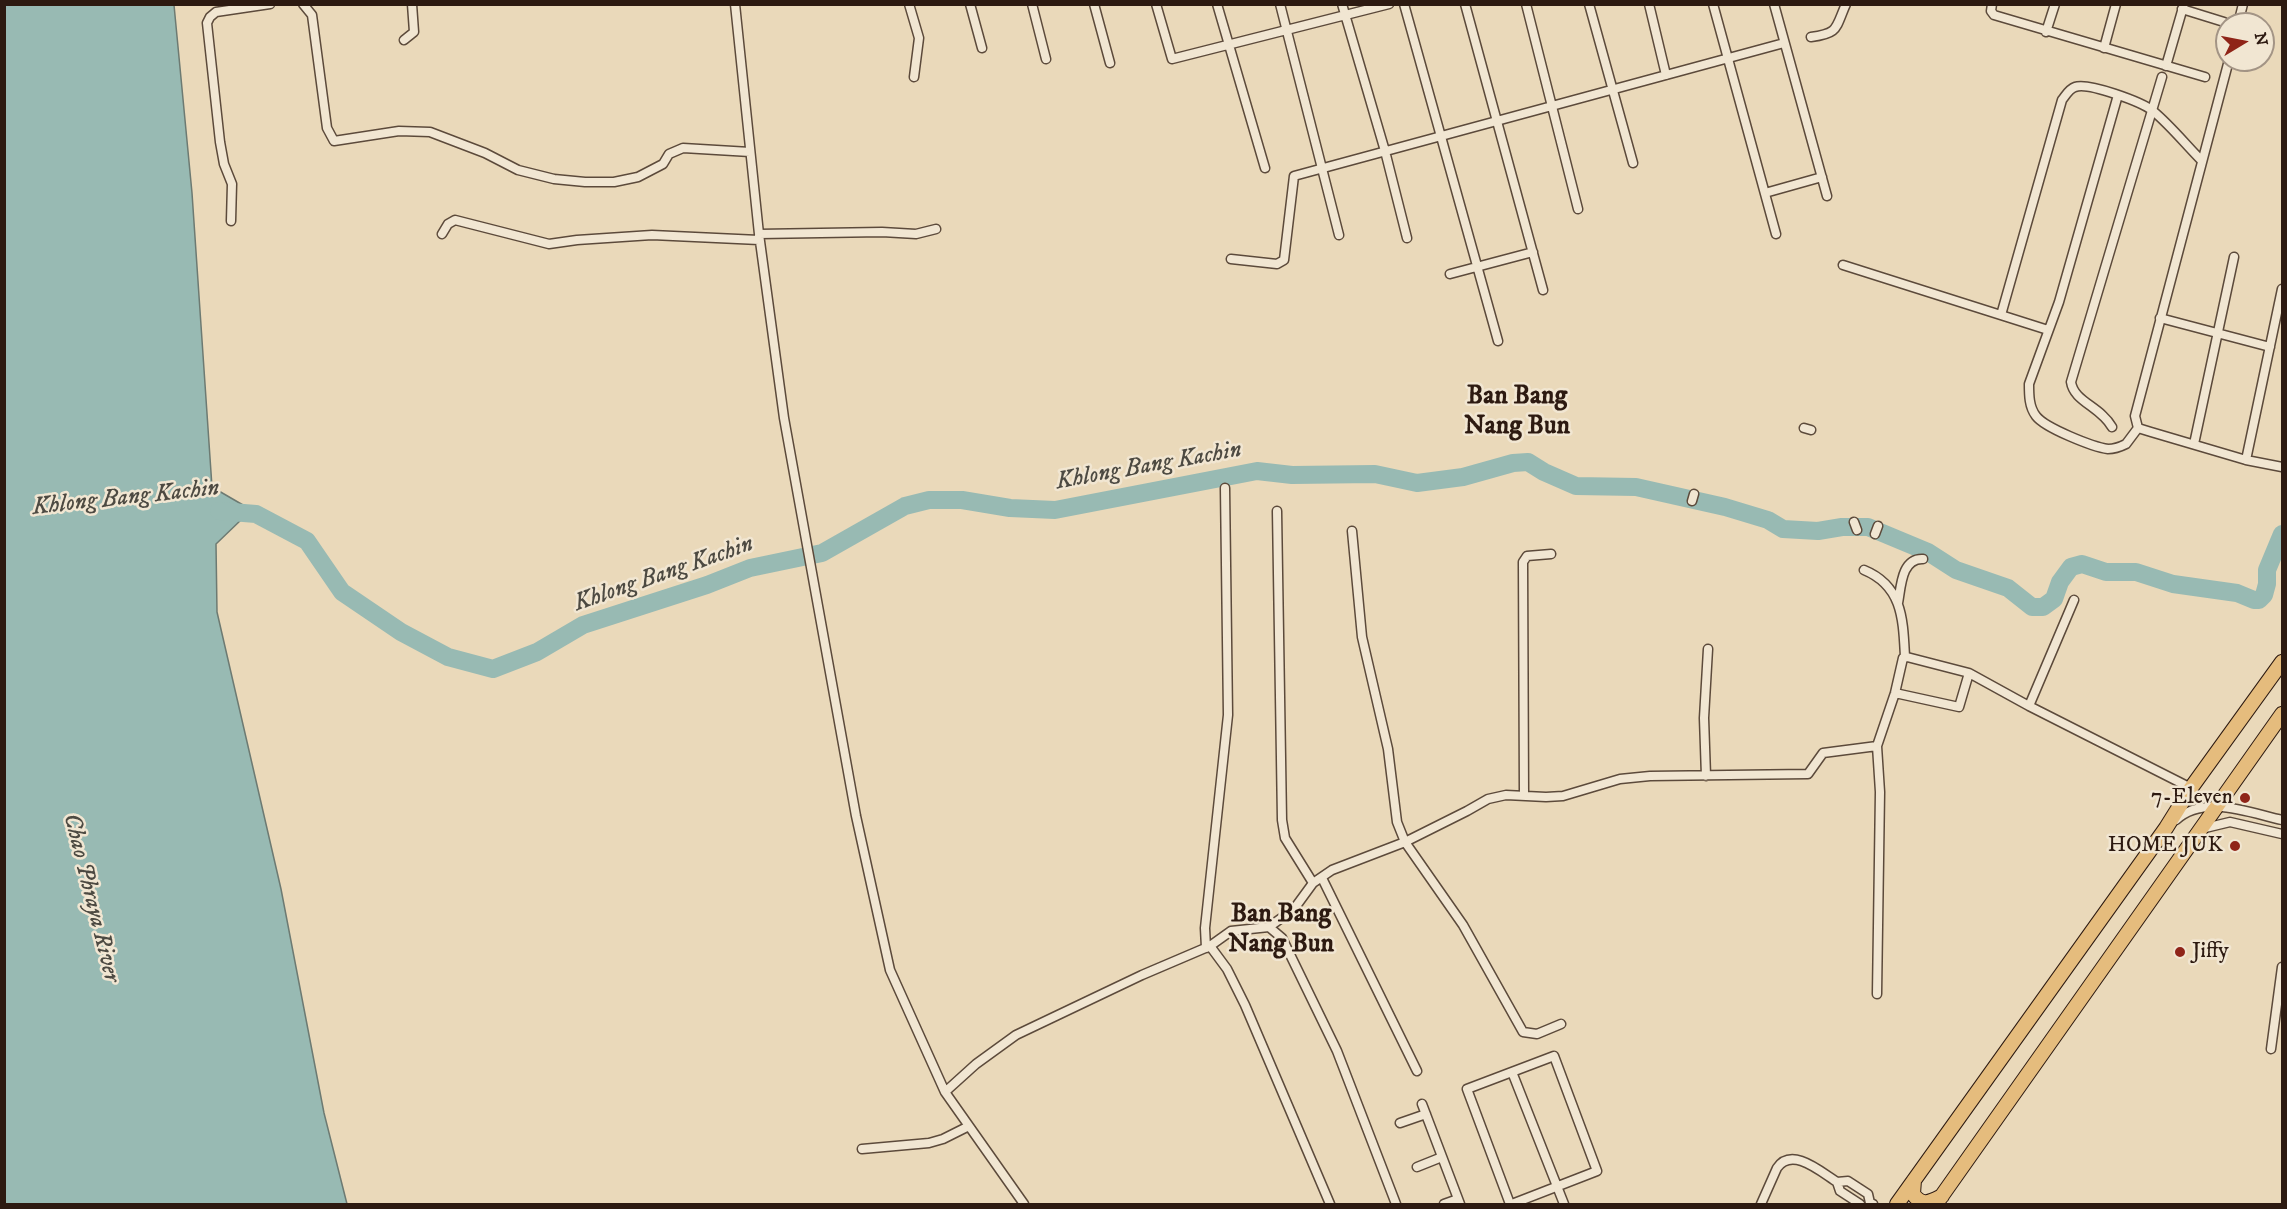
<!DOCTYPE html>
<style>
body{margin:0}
#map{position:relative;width:2287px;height:1209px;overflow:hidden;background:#ead9ba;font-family:"IM FELL DW Pica",serif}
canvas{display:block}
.frame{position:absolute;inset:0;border:6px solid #2d1a11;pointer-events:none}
.north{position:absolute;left:2215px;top:12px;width:60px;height:60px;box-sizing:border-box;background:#f1e6d2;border:2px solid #a39485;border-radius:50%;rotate:80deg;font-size:16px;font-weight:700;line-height:24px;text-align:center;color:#2d1a11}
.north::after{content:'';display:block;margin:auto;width:21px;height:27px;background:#8f2418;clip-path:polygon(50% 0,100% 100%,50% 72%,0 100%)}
</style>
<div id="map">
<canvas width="2287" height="1209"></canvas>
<div class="frame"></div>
<div class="north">N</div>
</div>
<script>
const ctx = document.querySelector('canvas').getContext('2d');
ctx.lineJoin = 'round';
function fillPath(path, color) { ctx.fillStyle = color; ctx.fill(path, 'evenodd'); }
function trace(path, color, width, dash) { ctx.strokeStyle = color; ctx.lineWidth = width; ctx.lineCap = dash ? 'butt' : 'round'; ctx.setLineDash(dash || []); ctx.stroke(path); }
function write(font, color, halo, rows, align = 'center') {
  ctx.font = font + ' "IM FELL DW Pica",serif'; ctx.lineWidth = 5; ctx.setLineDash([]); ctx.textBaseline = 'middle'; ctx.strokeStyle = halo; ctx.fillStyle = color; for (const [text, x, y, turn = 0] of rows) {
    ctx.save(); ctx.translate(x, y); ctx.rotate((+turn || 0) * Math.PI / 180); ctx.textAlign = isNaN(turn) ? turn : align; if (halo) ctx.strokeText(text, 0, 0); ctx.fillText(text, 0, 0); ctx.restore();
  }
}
const water = new Path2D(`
 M5,4L174,5L192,193L212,487L243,505L242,519L216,544L217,612L281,889L324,1113L347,1204H5Z`);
const river = new Path2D(`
 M219,511L256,514L307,541L342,592L401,632L448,657L493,669L537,652L583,625L707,585L750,568L822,553L905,506L929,500H962L1010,508L1055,510L1257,471L1292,475L1375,474L1417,483L1463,477L1513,463L1528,462L1544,472L1576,486L1636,487L1725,507L1768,520L1783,529L1818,531L1842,527H1868L1928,552L1956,570L2008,588L2032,607H2043L2054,599L2060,582L2071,567L2082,564L2106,572H2136L2173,584L2237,593L2254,600H2259L2264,595L2267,584V570L2282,534`);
const street = new Path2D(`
 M303,4L312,15L327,128L334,141L399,131L430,132L485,153L518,170L554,179L585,182H614L638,177L663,164L669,154L683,148L750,152
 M735,4L759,234L784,418L856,816L890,970L945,1092L1024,1204
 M909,4L919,38L914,77
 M970,4L982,48
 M1032,4L1046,59
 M1094,4L1110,63
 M1156,4L1172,59L1389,4
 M1217,4L1265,168
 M1280,4L1339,235
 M1342,4L1385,151L1407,238
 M1404,4L1498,341
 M1465,4L1543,290
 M1526,4L1578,209
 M1589,4L1633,163
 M1649,4L1666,75
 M1713,4L1776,234
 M1774,4L1827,196
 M1992,4L1991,11L1994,15L2205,77
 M2182,9L2224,22
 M2238,24L2243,4
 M2046,32L2055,4
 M1811,37C1839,33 1835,29 1846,4
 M404,40L414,32L412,4
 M2104,48L2116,4
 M2229,60L2135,416L2138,428L2151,432L2246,460L2282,467
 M2166,66L2184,4
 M2118,95L2059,302L2029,384C2029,395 2029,407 2036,416C2045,428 2093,447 2108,449C2114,449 2120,447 2126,444L2138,428
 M1765,193L1822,177
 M231,221L232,184L224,164L220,142L207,23L210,17L216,12L270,4
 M442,234L448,224L455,220L549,244L577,240L652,235L759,240
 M759,234L882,232L916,234L936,229
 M1231,259L1277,264L1284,260L1294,176L1784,43
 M1843,265L2048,330
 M1450,274L1533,252
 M2001,315L2062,100C2066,95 2069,89 2075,87C2088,82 2142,102 2153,111C2171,126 2186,145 2202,161
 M2160,318L2270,347
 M2112,427C2100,406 2074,402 2071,382L2162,77
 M1804,428L1811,430
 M2194,444L2234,257
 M2246,460L2282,289
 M1692,501L1694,494
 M1277,511L1282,820L1285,838L1313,883
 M1854,522L1857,530
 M1352,531L1362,637L1388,749L1397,822L1405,842L1463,925L1523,1032L1537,1034L1561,1024
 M1875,534L1878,526
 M1864,570C1903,586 1903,620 1905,657
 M1898,603C1901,588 1901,558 1923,559
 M1895,693L1959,707L1969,673
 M2029,706L2074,600
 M1706,776L1704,718L1708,649
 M1524,796L1523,562L1527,556L1551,554
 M2176,820C2204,794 2250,813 2282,820
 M2201,829L2230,822L2282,834
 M1322,878L1417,1071
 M1269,927L1282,938L1337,1051L1396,1204
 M1210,946L1227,969L1245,1005L1330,1204
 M1206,948L1205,928L1228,715L1225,488
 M1877,994L1880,792L1877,746L1895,693L1903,658L1907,657L1969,673L2029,706L2191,788
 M2271,1049L2282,967
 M1512,1072L1564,1204
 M945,1092L976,1064L1016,1035L1142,975L1210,946L1231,931L1269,927L1294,909L1313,883L1332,870L1405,842L1467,811L1488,799L1506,795L1546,797L1563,796L1620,779L1650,776L1808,774L1823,753L1877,746
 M1422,1104L1460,1204
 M1400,1123L1426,1114
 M862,1149L929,1143L943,1139L969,1126
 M1417,1167L1442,1157
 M1444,1204L1458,1199
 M1510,1204L1467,1089L1554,1056L1597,1171L1512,1204
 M1761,1204L1777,1168C1792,1146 1821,1172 1837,1182
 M1860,1204L1840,1191L1837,1182L1848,1181L1868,1194L1870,1203L1873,1204`);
const primary = new Path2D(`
 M1914,1180L1913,1194C1922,1207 1930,1202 1942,1196
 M1897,1204L2166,828L2191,788L2282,662
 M1936,1204L2282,714`);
const markers = [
 [2245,798,6,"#8f2418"],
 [2235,846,6,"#8f2418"],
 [2180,952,6,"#8f2418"]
];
const poiNames = [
 ["7-Eleven",2233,798],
 ["HOME JUK",2223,846],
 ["Jiffy",2192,952,"left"]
];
const waterNames = [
 ["Khlong Bang Kachin",1149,467,-10],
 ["Khlong Bang Kachin",126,499,-6],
 ["Khlong Bang Kachin",664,575,-19],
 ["Chao Phraya River",90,898,76]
];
const quarterNames = [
 ["Ban Bang",1517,398],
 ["Nang Bun",1517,428],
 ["Ban Bang",1281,916],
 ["Nang Bun",1281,946]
];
fillPath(water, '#98bab3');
trace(water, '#6d7a72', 1.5);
trace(river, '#98bab3', 18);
trace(street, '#5c4a3b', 11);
trace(primary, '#2d1a11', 16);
trace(street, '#f1e6d2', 8);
trace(primary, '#e5bc7d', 14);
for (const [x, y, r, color] of markers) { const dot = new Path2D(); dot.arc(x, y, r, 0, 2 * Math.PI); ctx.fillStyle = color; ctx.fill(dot); trace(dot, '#f1e6d2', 2); }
write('22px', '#2d1a11', '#f1e6d2', poiNames, 'right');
write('italic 24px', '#4d4a42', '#f1e6d2', waterNames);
write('bold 26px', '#2d1a11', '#f1e6d2', quarterNames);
</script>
